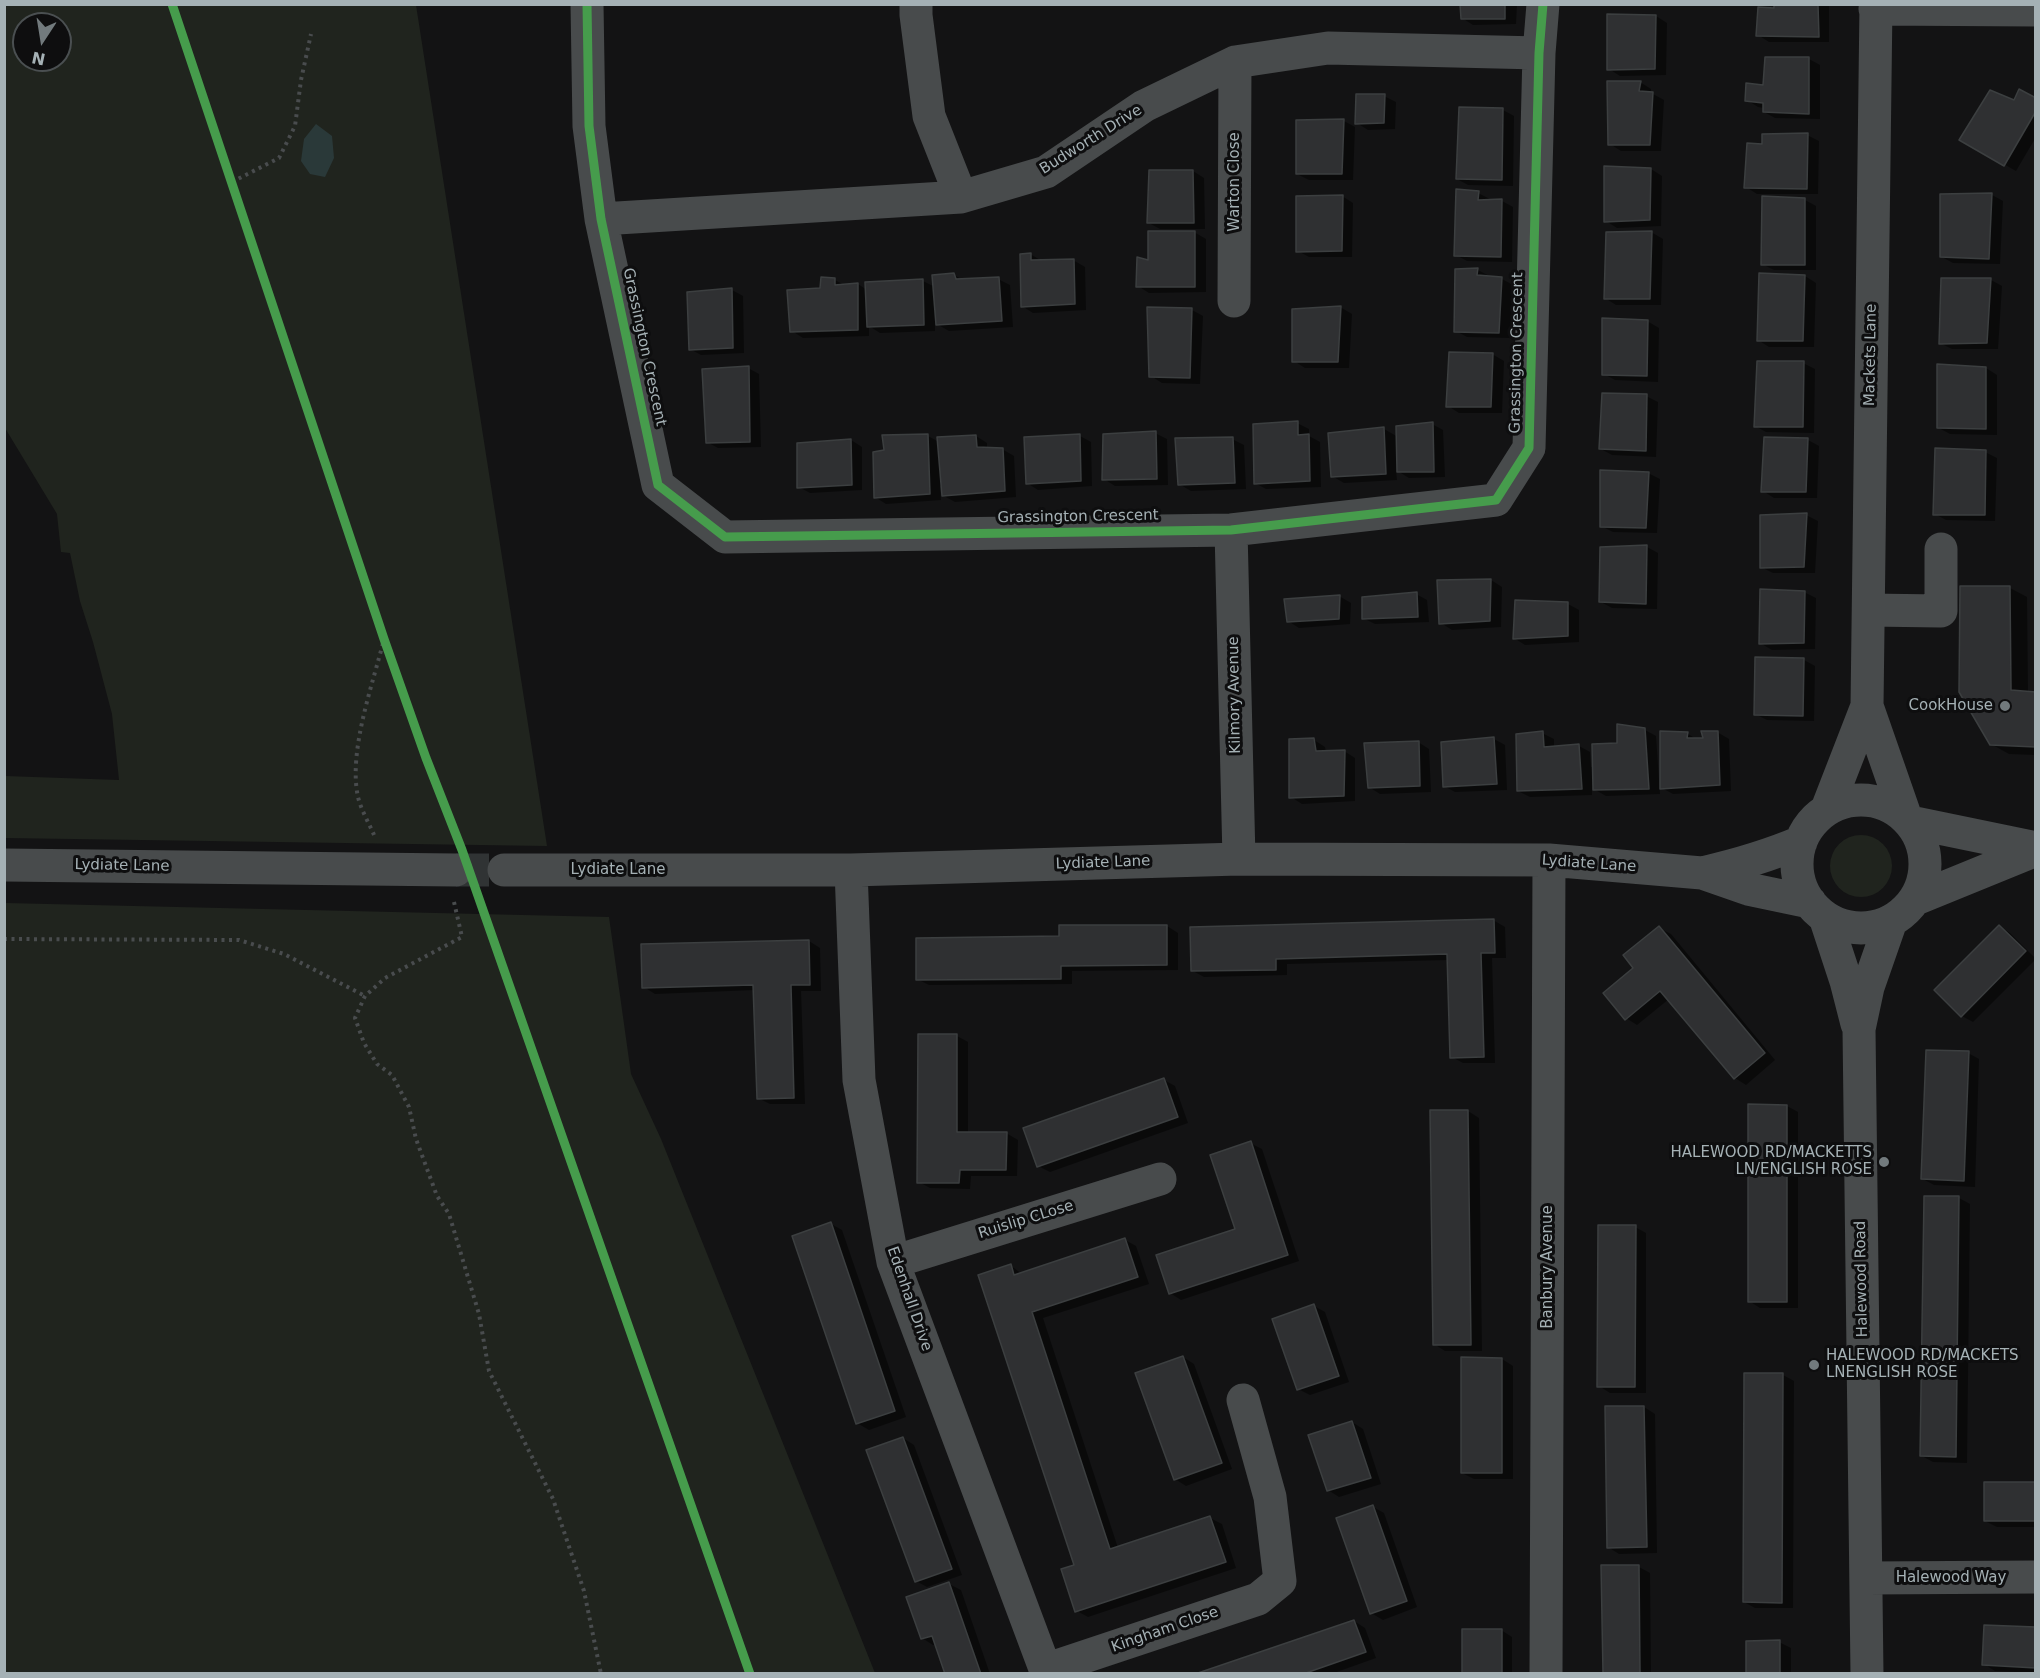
<!DOCTYPE html>
<style>
body{margin:0}
#map{position:relative;width:2040px;height:1678px;overflow:hidden;background:#131314;font-family:"DejaVu Sans",sans-serif}
canvas{display:block}
.frame{position:absolute;inset:0;border:6px solid #a5b1b5;pointer-events:none}
.north{position:absolute;left:12px;top:12px;width:60px;height:60px;box-sizing:border-box;background:#0e0e0f;border:2px solid #4a4f51;border-radius:50%;rotate:192deg;font-size:16px;font-weight:700;line-height:24px;text-align:center;color:#a5b1b5}
.north::after{content:'';display:block;margin:auto;width:21px;height:27px;background:#727a7d;clip-path:polygon(50% 0,100% 100%,50% 72%,0 100%)}
</style>
<div id="map">
<canvas width="2040" height="1678"></canvas>
<div class="frame"></div>
<div class="north">N</div>
</div>
<script>
const ctx = document.querySelector('canvas').getContext('2d');
ctx.lineJoin = 'round';
function fillPath(path, color) { ctx.fillStyle = color; ctx.fill(path, 'evenodd'); }
function trace(path, color, width, dash) { ctx.strokeStyle = color; ctx.lineWidth = width; ctx.lineCap = dash ? 'butt' : 'round'; ctx.setLineDash(dash || []); ctx.stroke(path); }
function write(font, color, halo, rows, align = 'center') {
  ctx.font = font + ' "DejaVu Sans",sans-serif'; ctx.lineWidth = 6; ctx.setLineDash([]); ctx.textBaseline = 'middle'; ctx.strokeStyle = halo; ctx.fillStyle = color; for (const [text, x, y, turn = 0] of rows) {
    ctx.save(); ctx.translate(x, y); ctx.rotate((+turn || 0) * Math.PI / 180); ctx.textAlign = isNaN(turn) ? turn : align; if (halo) ctx.strokeText(text, 0, 0); ctx.fillText(text, 0, 0); ctx.restore();
  }
}
const green = new Path2D(`
 M5,5H416L547,846L5,838V776L119,780L112,714L93,642L80,601L70,553L61,552L57,514L5,428ZM24,24H60V60H24Z
 M1830 866a31 31 0 1 1 62 0a31 31 0 1 1-62 0Z
 M5,903L609,917L631,1074L661,1139L875,1673H5Z`);
const water = new Path2D(`
 M316,124L332,136L334,158L325,177L310,174L301,161L304,139Z`);
const shadow = new Path2D(`
 M1462,4H1517L1516,24L1473,25L1462,18Z
 M1776,4H1829V42H1769L1758,35L1776,9Z
 M1656,16L1667,23L1666,75L1620,76L1609,69Z
 M1809,59L1820,65V119L1775,118L1764,112V108L1758,107L1747,100L1764,86Z
 M1640,82L1651,89V93L1664,100L1661,151H1621L1610,144Z
 M1384,96L1396,102L1395,129L1368,130L1357,123Z
 M2036,100V137L2016,171L1961,140L2015,102Z
 M1503,110L1514,116L1513,186L1468,185L1457,179Z
 M1344,121L1355,127L1353,180H1309L1297,174Z
 M1807,135L1819,141L1818,194H1757L1746,187L1763,145Z
 M1651,169L1662,176L1661,226L1617,228L1606,221Z
 M1193,171L1204,178L1205,229H1160L1149,223Z
 M1478,193L1490,199L1489,201H1502L1513,207L1512,262L1467,261L1456,255Z
 M1992,195L2003,201L2000,264L1953,263L1942,257Z
 M1342,196L1353,203L1352,257H1309L1298,251Z
 M1805,200L1816,206V270H1774L1762,264Z
 M1194,232L1206,239V292L1149,293L1138,286L1150,262Z
 M1651,232L1663,239L1661,305H1616L1605,298Z
 M1030,254L1042,261L1073,260L1085,267L1086,310L1033,313L1022,306Z
 M1478,270L1489,276L1488,278L1502,279L1513,285L1510,338L1467,337L1456,331Z
 M1760,274L1805,276L1816,283L1814,347H1769L1758,340Z
 M954,275L963,280L998,279L1010,285L1013,327L949,331L935,323V331L880,333L869,326V336L803,338L792,331L821,289L835,280L844,285L858,284L867,290V284L923,281L935,287Z
 M1991,280L2002,286L1998,349H1952L1940,343Z
 M732,290L743,296L744,353L701,355L690,349L689,293Z
 M1340,307L1352,314L1349,368H1305L1294,361Z
 M1192,310L1203,316L1200,384L1162,383L1151,376Z
 M1647,321L1659,328L1658,382L1615,380L1604,374Z
 M1492,354L1504,361L1502,413H1459L1448,406Z
 M1803,363L1815,369L1814,433L1766,432L1755,426Z
 M748,368L759,374L761,447L718,448L707,442Z
 M1986,368L1997,375V435L1950,434L1939,428Z
 M1646,396L1658,402L1656,457L1612,455L1601,449Z
 M1297,423L1309,429V436L1320,442L1321,487L1266,489L1255,483Z
 M1432,424L1443,430L1445,477L1409,478L1396,470L1397,480L1344,483L1332,476L1384,429L1398,437Z
 M1155,433L1167,439L1168,485L1115,486L1104,479Z
 M928,436L939,442L976,436L987,443V449H1002L1014,456L1016,497L955,502L944,496L943,485L940,486L941,500L886,504L875,497L886,452Z
 M1080,436L1091,442L1092,486L1038,490L1027,483Z
 M1232,439L1244,445L1246,489L1191,491L1179,484Z
 M851,440L862,447V490L810,493L799,487Z
 M1808,440L1819,446L1817,498H1774L1763,491Z
 M1985,452L1997,458L1995,521L1946,520L1935,514Z
 M1648,473L1660,479L1657,533L1613,532L1601,526Z
 M1806,515L1818,521L1815,573H1773L1761,567Z
 M1647,547L1658,553L1657,609L1612,608L1601,602Z
 M1491,580L1502,587L1501,627L1452,630L1441,623Z
 M2010,588L2027,597L2028,693H2036V755L2009,754L1991,744Z
 M1804,592L1816,598L1815,649L1772,650L1760,643Z
 M1416,594L1427,600L1429,622L1375,624L1363,618Z
 M1339,596L1351,603L1350,624L1299,628L1288,621Z
 M1568,604L1579,610V642L1525,645L1514,638Z
 M1804,660L1815,666L1814,721L1767,720L1755,714Z
 M1645,730L1656,736L1660,794L1606,796L1592,788V795L1530,797L1518,791L1542,733L1554,739V748L1579,746L1590,752L1591,767H1594L1619,745Z
 M1717,732L1729,739L1731,791L1673,794L1662,788L1688,734L1698,740H1705Z
 M1494,739L1505,745L1507,790L1455,792L1444,786Z
 M1314,740L1325,747L1326,752L1344,751L1355,758V801L1302,804L1291,797Z
 M1418,742L1429,749L1431,792L1380,794L1369,787Z
 M1493,920L1505,927L1506,958H1492L1495,1063H1463L1452,1057L1449,960L1287,964V975L1204,977L1193,971Z
 M1167,926L1178,933V970L1072,971V984L929,985L917,979L1060,938Z
 M1999,926L2010,933L2036,959L1973,1022L1962,1016Z
 M1659,928L1671,934L1775,1060L1746,1085L1735,1078L1669,999L1637,1025L1626,1018L1636,968Z
 M809,941L820,948L821,991H801L805,1104H770L758,1098L755,990L655,994L644,987Z
 M919,1035L957,1036L968,1042V1133H1006L1018,1140L1017,1176H971L970,1189L930,1188L919,1182Z
 M1968,1053L1979,1059L1975,1187L1934,1185L1923,1179Z
 M1164,1080L1175,1086L1188,1123L1050,1172L1038,1166Z
 M1787,1106L1798,1112V1308H1760L1749,1301Z
 M1468,1111L1479,1118L1482,1351H1445L1434,1344Z
 M1250,1143L1262,1149L1299,1261L1181,1300L1170,1293L1237,1230Z
 M1959,1198L1970,1204L1967,1463L1933,1462L1922,1456Z
 M831,1224L842,1230L906,1417L869,1430L857,1423Z
 M1635,1227L1646,1233V1393H1610L1599,1386Z
 M1125,1240L1136,1246L1149,1284L1043,1318L1118,1548L1210,1518L1222,1524L1236,1568L1088,1617L1077,1611L1075,1565L1010,1265L1022,1274Z
 M1314,1306L1325,1312L1349,1382L1310,1395L1298,1389Z
 M1183,1357L1194,1364L1232,1469L1186,1486L1175,1479Z
 M1502,1359L1513,1366V1479H1474L1462,1473Z
 M1783,1375L1794,1381L1793,1608H1755L1744,1602Z
 M1644,1407L1655,1414L1657,1553L1619,1554L1608,1547Z
 M1352,1422L1363,1429L1381,1484L1339,1497L1328,1490Z
 M903,1438L914,1445L962,1575L927,1587L916,1581Z
 M2036,1484V1527H1997L1985,1521Z
 M1373,1507L1384,1513L1417,1607L1383,1620L1371,1613Z
 M1639,1567L1650,1573L1651,1674H1604Z
 M949,1584L961,1590L990,1674H946L936,1644L933,1645L922,1638Z
 M1354,1621L1365,1628L1376,1658L1331,1674H1199Z
 M2036,1629V1673L1995,1671L1984,1664Z
 M1501,1630L1512,1637V1674H1463Z
 M1779,1642L1791,1648V1674H1748Z`);
const building = new Path2D(`
 M1460,4H1505V19H1461Z
 M1774,4H1818L1819,37L1756,36L1758,7L1774,8Z
 M1607,14L1656,15L1655,69L1607,70Z
 M1765,57H1809V114L1763,112V103L1745,101L1746,83L1763,85Z
 M1607,81H1641L1639,91L1653,92L1650,145H1608Z
 M2019,89L2036,98V111L2004,166L1959,140L1990,90L2014,100Z
 M1356,94H1385L1384,123L1355,124Z
 M1459,107L1503,108L1502,180L1456,179Z
 M1344,119L1342,174H1296V120Z
 M1808,133L1807,189L1744,188L1747,143L1762,144V134Z
 M1604,166L1651,168L1650,220L1604,222Z
 M1149,170H1193L1194,223H1147Z
 M1456,189L1479,191L1478,200L1502,199L1501,257L1454,256Z
 M1992,193L1989,259L1940,257V194Z
 M1343,195L1342,251L1296,252V196Z
 M1762,196L1805,198V265H1761Z
 M1148,231H1195V287H1136L1137,257L1148,260Z
 M1652,231L1650,299H1604L1606,232Z
 M1031,253V260L1074,259L1075,304L1021,307L1020,254Z
 M1478,268L1477,275L1502,277L1499,333L1454,332L1455,269Z
 M954,273L956,279L999,277L1002,321L936,325L932,275Z
 M1759,273L1805,275L1803,341H1757Z
 M821,277L835,278V285L858,283V330L790,332L787,290L820,288Z
 M1941,278H1991L1987,343L1939,344Z
 M923,279L924,325L867,327L865,282Z
 M732,288L733,348L689,350L687,292Z
 M1341,306L1338,362H1292V309Z
 M1147,307L1192,308L1190,378L1149,377Z
 M1602,318L1648,320L1647,376L1602,375Z
 M1449,352L1493,353L1491,407H1446Z
 M1757,361H1804L1803,427H1754Z
 M1937,364L1986,367V429L1937,428Z
 M749,366L750,442L706,443L702,369Z
 M1602,393L1647,394L1646,451L1599,449Z
 M1298,421V435L1309,434L1310,481L1254,484L1253,424Z
 M1433,422L1434,472H1397L1396,426Z
 M1384,427L1386,474L1331,477L1328,433Z
 M1156,431L1157,479L1102,480L1103,434Z
 M928,434L930,494L874,498L873,452L884,450L882,435Z
 M1080,434L1081,481L1026,484L1024,437Z
 M976,435L977,447L1003,448L1005,491L942,496L937,437Z
 M1233,437L1235,483L1178,485L1175,438Z
 M1764,437L1808,438L1806,492H1761Z
 M851,439L852,485L797,488V443Z
 M1935,448L1986,450L1985,515H1933Z
 M1600,470L1649,472L1646,528L1600,527Z
 M1807,513L1804,567L1760,568V515Z
 M1647,545L1646,604L1599,602L1600,547Z
 M1491,579L1490,621L1439,624L1437,580Z
 M1960,586H2010L2011,690L2036,692V747L1990,745L1959,692Z
 M1760,589L1805,591L1804,643L1759,644Z
 M1417,592L1418,617L1362,619V597Z
 M1340,595L1339,619L1287,622L1284,599Z
 M1515,600L1568,602V636L1513,639Z
 M1755,657L1804,658L1803,716L1754,715Z
 M1617,724L1645,728L1649,789L1593,790L1592,744L1617,743Z
 M1543,731L1544,747L1579,744L1582,789L1517,791L1516,734Z
 M1660,731L1688,732L1687,738H1703L1701,731H1718L1720,785L1660,789Z
 M1494,737L1497,784L1443,787L1441,742Z
 M1314,738L1316,751L1345,750L1344,796L1289,798V739Z
 M1419,741L1420,786L1368,788L1364,743Z
 M1494,919L1495,953H1481L1484,1057L1450,1058L1447,954L1276,959V970L1191,971L1190,927Z
 M1059,925H1167V965L1061,966V979L916,980V938L1059,936Z
 M1999,925L2026,951L1961,1017L1934,990Z
 M1659,926L1765,1053L1734,1079L1660,991L1625,1020L1603,993L1633,968L1623,955Z
 M809,940L810,985H791L794,1098L757,1099L753,985L642,988L641,944Z
 M918,1034H957V1132H1007L1006,1170H960L959,1183H917Z
 M1926,1050L1969,1051L1964,1181L1921,1179Z
 M1164,1078L1178,1117L1037,1167L1023,1128Z
 M1748,1104L1787,1105V1302H1748Z
 M1430,1110H1468L1471,1345H1433Z
 M1251,1141L1288,1255L1169,1294L1156,1255L1235,1229L1210,1155Z
 M1924,1196H1959L1956,1457L1920,1456Z
 M831,1222L895,1411L856,1424L792,1236Z
 M1598,1225H1636L1635,1387H1597Z
 M1125,1238L1138,1277L1032,1312L1110,1549L1210,1516L1226,1562L1075,1612L1061,1569L1074,1565L978,1275L1011,1264L1014,1275Z
 M1314,1304L1339,1376L1297,1390L1272,1319Z
 M1183,1356L1222,1463L1174,1480L1135,1373Z
 M1461,1357L1502,1358V1473H1461Z
 M1744,1373H1783L1782,1603L1743,1602Z
 M1605,1406H1644L1647,1547L1607,1548Z
 M1352,1421L1371,1478L1327,1491L1308,1435Z
 M903,1437L952,1569L915,1582L866,1450Z
 M1984,1482H2036V1521H1984Z
 M1373,1505L1407,1601L1370,1614L1336,1518Z
 M1601,1565H1639L1640,1674H1603Z
 M949,1582L981,1674H945L932,1636L921,1639L906,1597Z
 M1354,1620L1366,1652L1303,1674H1195Z
 M1984,1625L2036,1627V1668L1982,1665Z
 M1462,1629H1502V1674H1462Z
 M1780,1640V1674H1746V1641Z`);
const minorTunnel = new Path2D(`
 M456,870H504`);
const path = new Path2D(`
 M232,182L279,158L295,126L301,80L311,34
 M374,835C369,823 361,810 358,797C348,751 373,684 384,639
 M454,902L462,937L385,978L365,996L355,1018L364,1043L377,1064L392,1075L409,1107L416,1139L437,1196L449,1214L479,1314L489,1371L553,1499L584,1591L601,1674
 M4,939L239,940L284,954L365,996`);
const minor = new Path2D(`
 M587,4L589,126L601,219L658,485L725,537L1231,530L1496,500L1529,448L1539,53L1543,4
 M916,4V15L929,116L961,197
 M1876,4L1867,706L1906,818
 M1875,9L2036,10
 M601,219L961,197L1046,172L1144,106L1235,62L1328,48L1539,53
 M1234,301L1235,62
 M1231,530L1239,859
 M1869,610L1941,611V549
 M1797 864a64 64 0 1 1 128 0a64 64 0 1 1-128 0Z
 M1827,809L1867,706
 M1910,822L2036,848
 M4,865L456,870
 M504,870H851L1239,859L1549,860L1702,873L1748,889L1810,902
 M851,870L859,1080L893,1262L1047,1674
 M1702,873C1737,865 1768,856 1801,842
 M1916,899L2036,850
 M1825,917L1846,981L1857,1024
 M893,1262L1160,1179
 M1867,1578L2036,1577
 M1045,1670L1258,1599L1280,1581L1270,1497L1243,1400
 M1546,1674L1549,860
 M1867,1674L1859,1029L1868,987L1891,921`);
const cycleway = new Path2D(`
 M172,4L384,639L426,758L462,850L750,1674
 M587,4L589,126L601,219L658,485L725,537L1231,530L1496,500L1529,448L1539,53L1543,4`);
const markers = [
 [2005,706,6,"#727a7d"],
 [1884,1162,6,"#727a7d"],
 [1814,1365,6,"#727a7d"]
];
const streetNames = [
 ["Budworth Drive",1091,140,-32],
 ["Warton Close",1235,182,-90],
 ["Grassington Crescent",644,347,78],
 ["Grassington Crescent",1517,353,-89],
 ["Mackets Lane",1871,355,-89],
 ["Grassington Crescent",1078,517,-1],
 ["Kilmory Avenue",1235,695,-91],
 ["Lydiate Lane",1103,863,-2],
 ["Lydiate Lane",1589,864,4],
 ["Lydiate Lane",122,866,1],
 ["Lydiate Lane",618,870],
 ["Ruislip CLose",1026,1220,-17],
 ["Banbury Avenue",1548,1267,-90],
 ["Halewood Road",1862,1279,-91],
 ["Edenhall Drive",909,1299,71],
 ["Halewood Way",1951,1578],
 ["Kingham Close",1165,1630,-19]
];
const poiNames = [
 ["CookHouse",1993,706],
 ["HALEWOOD RD/MACKETTS",1872,1153],
 ["LN/ENGLISH ROSE",1872,1170],
 ["HALEWOOD RD/MACKETS",1826,1356,"left"],
 ["LNENGLISH ROSE",1826,1373,"left"]
];
fillPath(green, '#20241e');
fillPath(water, '#2a3939');
fillPath(shadow, '#0007');
fillPath(building, '#2f3032');
trace(building, '#3c3f40', 1.5);
trace(minorTunnel, '#303334', 33, [33, 16]);
trace(path, '#494c4e', 4, [3, 4.5]);
trace(minor, '#484b4c', 33);
trace(cycleway, '#469c4c', 9);
for (const [x, y, r, color] of markers) { const dot = new Path2D(); dot.arc(x, y, r, 0, 2 * Math.PI); ctx.fillStyle = color; ctx.fill(dot); trace(dot, '#0e0e0f', 2); }
write('15px', '#a5b1b5', '#0e0e0f', streetNames);
write('15px', '#a5b1b5', '#0e0e0f', poiNames, 'right');
</script>
